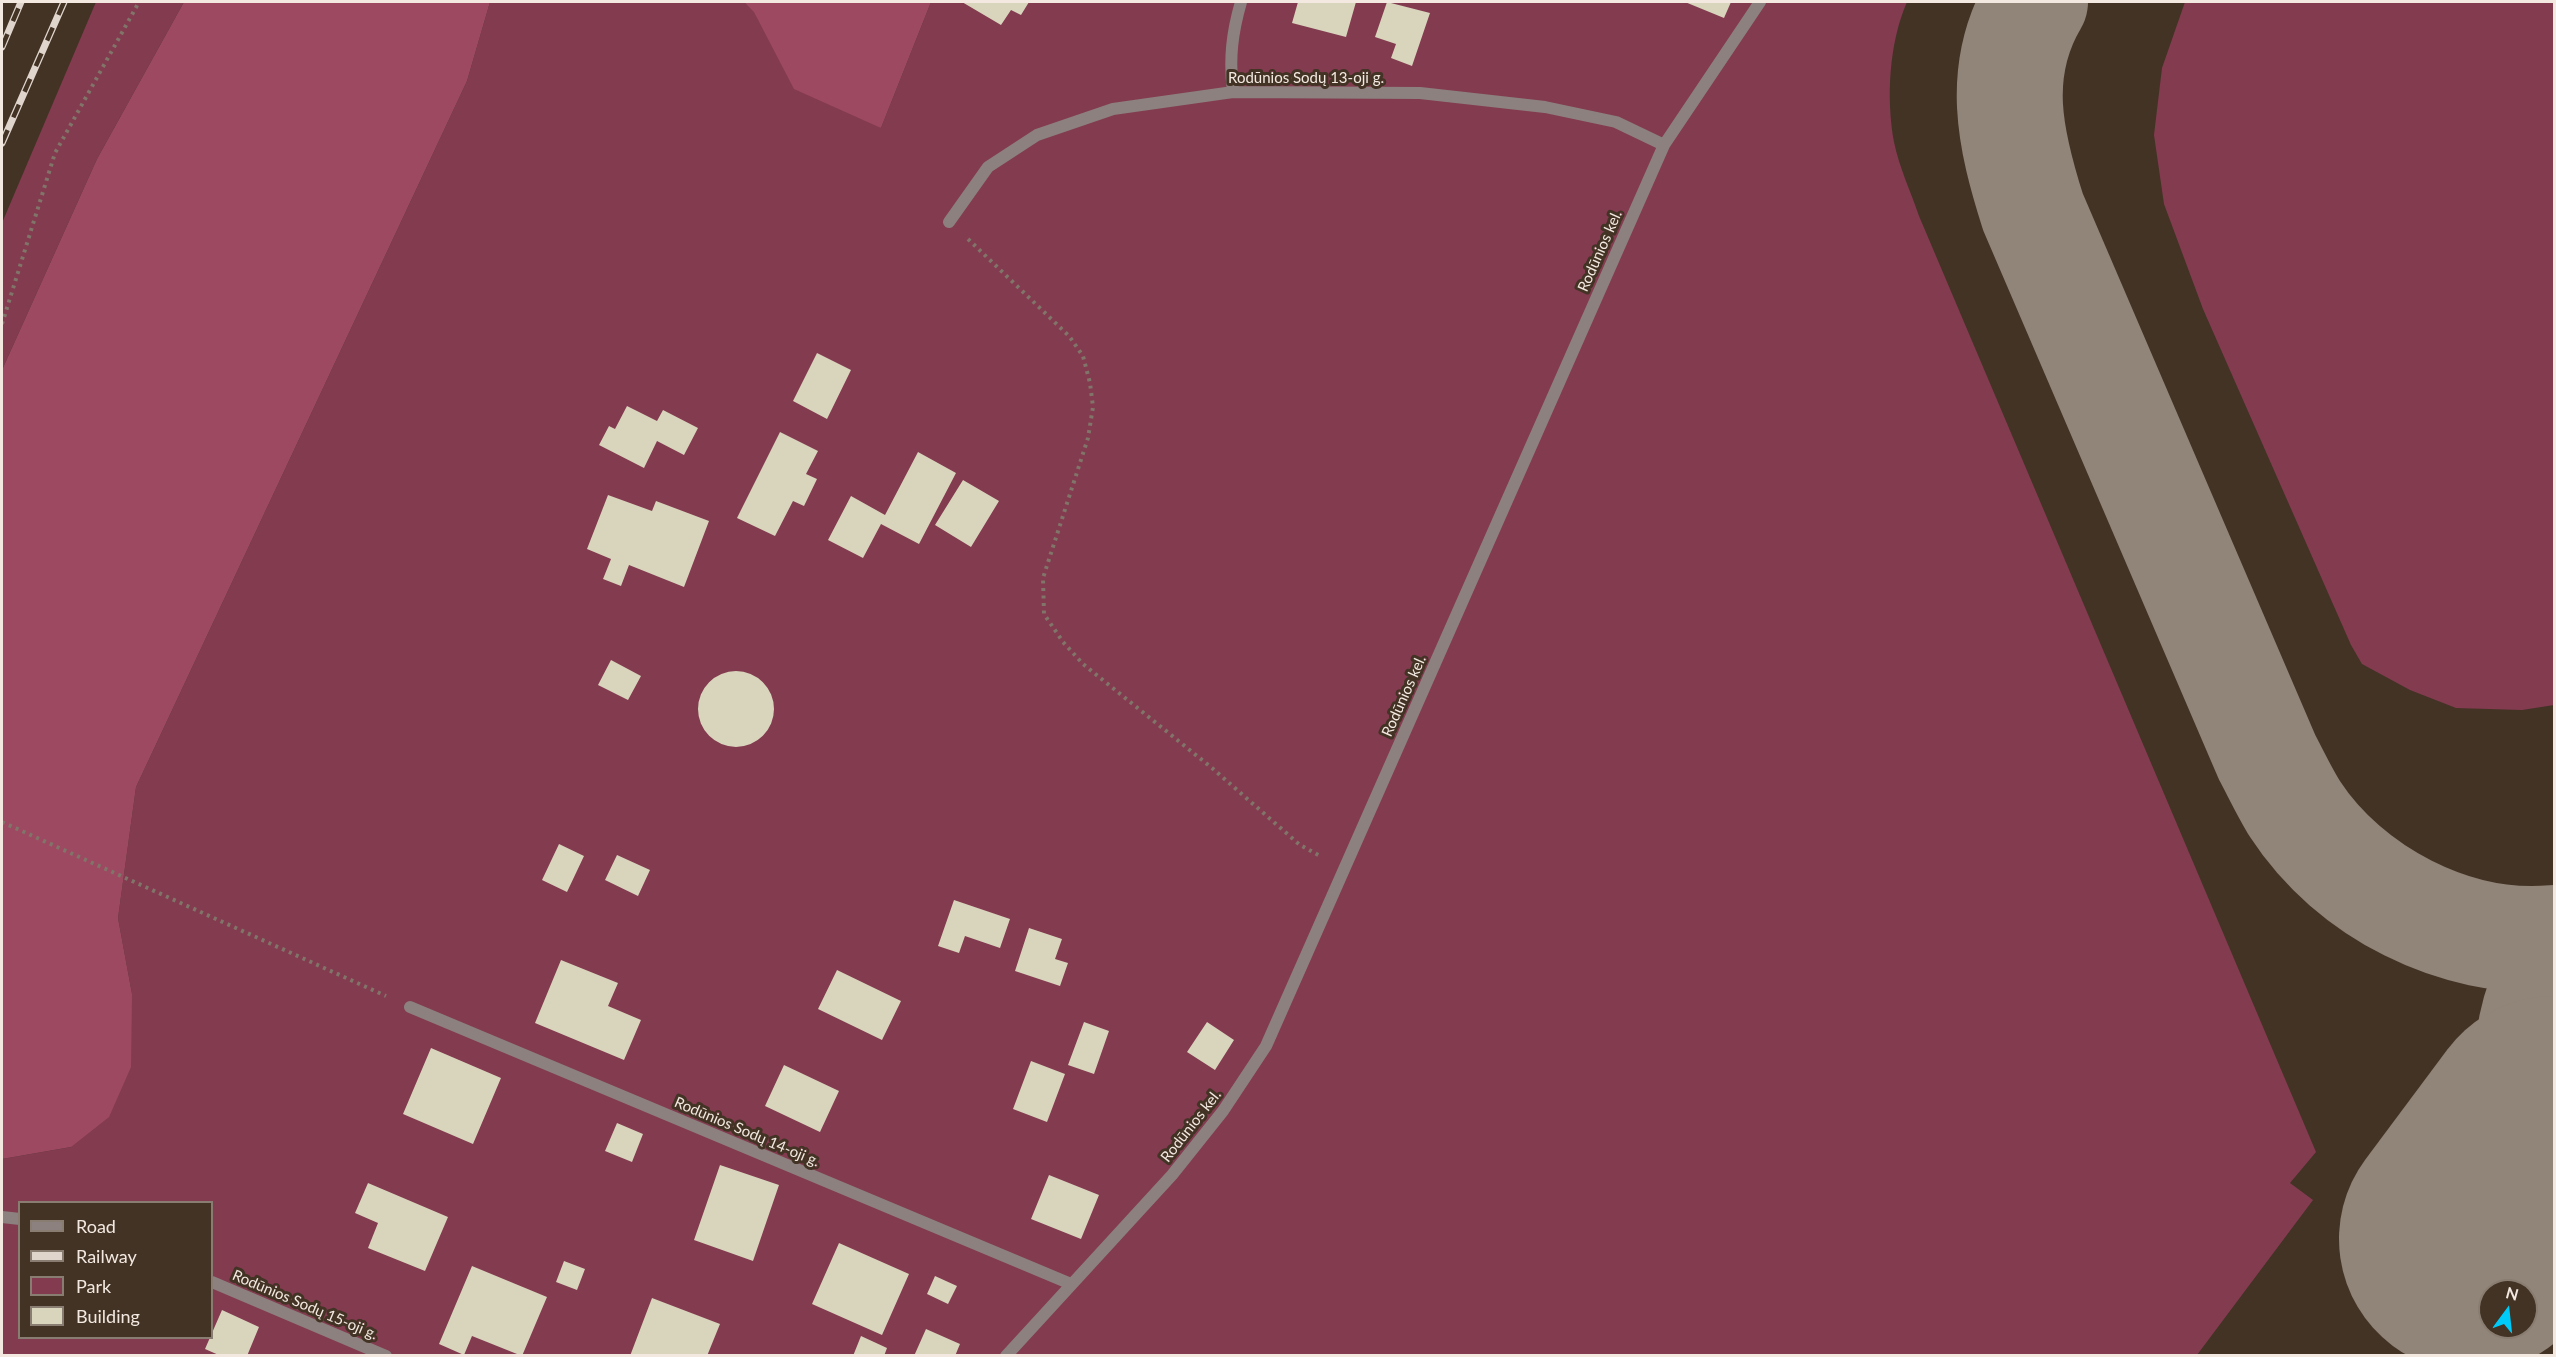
<!DOCTYPE html>
<meta charset="utf-8">
<style>
body{margin:0}
#map{position:relative;width:2556px;height:1357px;overflow:hidden;background:#423325;font-family:Lato,sans-serif}
canvas{display:block}
.frame{position:absolute;inset:0;border:3px solid #f3e9e0;pointer-events:none}
.legend{position:absolute;left:18px;top:1201px;width:195px;height:138px;box-sizing:border-box;background:#423325;border:2px solid #897c70;margin:0;padding:8px 10px;list-style:none;font-size:18px;color:#f3e9e0}
.legend li{display:flex;align-items:center;gap:12px;height:30px}
.legend b{width:30px;border:2px solid #897c70}
.north{position:absolute;left:2478px;top:1279px;width:60px;height:60px;box-sizing:border-box;background:#423325;border:2px solid #897c70;border-radius:50%;rotate:15deg;font-size:16px;font-weight:700;line-height:24px;text-align:center;color:#f3e9e0}
.north::after{content:'';display:block;margin:auto;width:21px;height:27px;background:#00cbf8;clip-path:polygon(50% 0,100% 100%,50% 72%,0 100%)}
</style>
<div id="map">
<canvas width="2556" height="1357"></canvas>
<div class="frame"></div>
<ul class="legend">
<li><b style="height:8px;background:#8c817e"></b>Road</li>
<li><b style="height:8px;background:#e0d5cc"></b>Railway</li>
<li><b style="height:16px;background:#833b50"></b>Park</li>
<li><b style="height:16px;background:#d9d4bc"></b>Building</li>
</ul>
<div class="north">N</div>
</div>
<script>
const ctx = document.querySelector('canvas').getContext('2d');
ctx.lineJoin = 'round';
function fillPath(path, color) { ctx.fillStyle = color; ctx.fill(path, 'evenodd'); }
function trace(path, color, width, dash) { ctx.strokeStyle = color; ctx.lineWidth = width; ctx.lineCap = dash ? 'butt' : 'round'; ctx.setLineDash(dash || []); ctx.stroke(path); }
function write(font, color, halo, rows, align = 'center') {
  ctx.font = font + ' Lato,sans-serif'; ctx.lineWidth = 6; ctx.setLineDash([]); ctx.textBaseline = 'middle'; ctx.strokeStyle = halo; ctx.fillStyle = color; for (const [text, x, y, turn = 0] of rows) {
    ctx.save(); ctx.translate(x, y); ctx.rotate((+turn || 0) * Math.PI / 180); ctx.textAlign = isNaN(turn) ? turn : align; if (halo) ctx.strokeText(text, 0, 0); ctx.fillText(text, 0, 0); ctx.restore();
  }
}
const green = new Path2D(`
 M96,2H184L97,159L2,370V223Z
 M490,2H744L881,128L931,2H1907C1889,43 1886,98 1894,142C1899,167 1911,192 1919,216L2316,1152L2290,1183L2313,1200L2197,1355L2,1356V1159L71,1147L132,994L118,918L136,787L467,81ZM20,1202H212V1338H20Z
 M2185,2H2554V705L2522,710L2456,708L2410,690L2362,664L2351,645L2203,309L2164,204L2154,135L2162,68Z`);
const forest = new Path2D(`
 M184,2H490L467,81L136,787L118,918L132,994L131,1067L109,1117L71,1147L2,1159V370L97,159Z
 M744,2H931L881,128L794,89L754,12Z`);
const taxiway = new Path2D(`
 M2035,2C1994,71 2010,140 2033,212L2267,757C2276,774 2285,793 2295,809C2349,892 2456,947 2554,938
 M2554,969C2548,982 2539,997 2535,1011C2519,1068 2526,1136 2554,1188`);
const runway = new Path2D(`
 M2472,1239L2554,1129`);
const building = new Path2D(`
 M962,2H1029L1021,15L1011,10L1001,25Z
 M1298,2H1356L1346,37L1292,23Z
 M1387,2L1430,13L1412,66L1391,58L1396,44L1375,37Z
 M1685,2H1731L1724,18Z
 M817,353L851,370L827,419L793,401Z
 M627,406L657,421L663,410L698,428L684,455L657,441L644,468L599,445L609,426L615,429Z
 M780,432L818,451L806,474L817,479L804,506L793,501L775,536L737,518Z
 M918,452L956,473L919,544L881,524L863,558L828,540L851,496L885,515Z
 M963,480L999,501L971,547L935,525Z
 M608,495L652,511L656,501L709,521L684,587L629,565L621,586L603,579L611,559L587,549Z
 M611,660L641,676L628,700L598,685Z
 M698 709a38 38 0 1 1 76 0a38 38 0 1 1-76 0Z
 M559,844L584,856L567,892L542,880Z
 M617,855L650,870L638,896L605,880Z
 M954,900L1010,919L1000,948L965,936L959,953L938,946Z
 M1029,928L1062,939L1055,959L1068,963L1060,986L1015,971Z
 M561,960L618,983L608,1006L641,1020L624,1060L535,1023Z
 M837,970L901,1001L882,1040L818,1009Z
 M1084,1022L1109,1031L1094,1074L1068,1065Z
 M1207,1022L1234,1040L1215,1070L1187,1052Z
 M431,1048L501,1078L473,1144L403,1114Z
 M1031,1061L1065,1074L1047,1122L1013,1109Z
 M784,1065L839,1091L820,1132L765,1106Z
 M617,1123L643,1134L632,1162L605,1151Z
 M720,1165L779,1185L753,1261L694,1240Z
 M1049,1175L1099,1195L1081,1239L1031,1219Z
 M368,1183L448,1217L425,1271L368,1248L378,1223L355,1213Z
 M839,1243L909,1274L882,1335L812,1304Z
 M564,1261L585,1269L577,1290L556,1282Z
 M472,1266L547,1297L522,1356L472,1336L464,1355L439,1344Z
 M935,1276L957,1286L948,1304L927,1294Z
 M652,1298L720,1324L707,1356H630Z
 M222,1310L259,1327L247,1356H221L205,1349Z
 M926,1329L960,1344L955,1356H914Z
 M861,1336L887,1348L884,1356H853Z`);
const path = new Path2D(`
 M968,239L1069,336L1083,356L1090,383L1093,407L1088,438L1043,578L1044,614L1063,642L1083,664L1212,768L1300,845L1322,857
 M2,324L55,153L139,2
 M2,822L386,996`);
const minor = new Path2D(`
 M1233,92C1229,59 1232,33 1241,2
 M949,222L988,167L1037,135L1113,109L1233,92L1420,93L1545,107L1616,122L1664,145
 M410,1007L1071,1284
 M2,1217L20,1219
 M212,1282L386,1356
 M1006,1356L1172,1175L1223,1111L1266,1046L1664,145L1760,2`);
const rail = new Path2D(`
 M2,47L21,2
 M2,143L64,2`);
const streetNames = [
 ["Rodūnios Sodų 13-oji g.",1306,78],
 ["Rodūnios kel.",1600,251,-66],
 ["Rodūnios kel.",1404,696,-66],
 ["Rodūnios kel.",1191,1126,-52],
 ["Rodūnios Sodų 14-oji g.",747,1132,23],
 ["Rodūnios Sodų 15-oji g.",305,1305,23]
];
fillPath(green, '#833b50');
fillPath(forest, '#9d4962');
trace(taxiway, '#918478', 106);
trace(runway, '#918478', 266);
fillPath(building, '#d9d4bc');
trace(path, '#817468', 4, [3, 4.5]);
trace(minor, '#8c817e', 12);
trace(rail, '#e0d5cc', 7);
trace(rail, '#423325', 4.5, [14]);
write('15px', '#f3e9e0', '#423325', streetNames);
</script>
